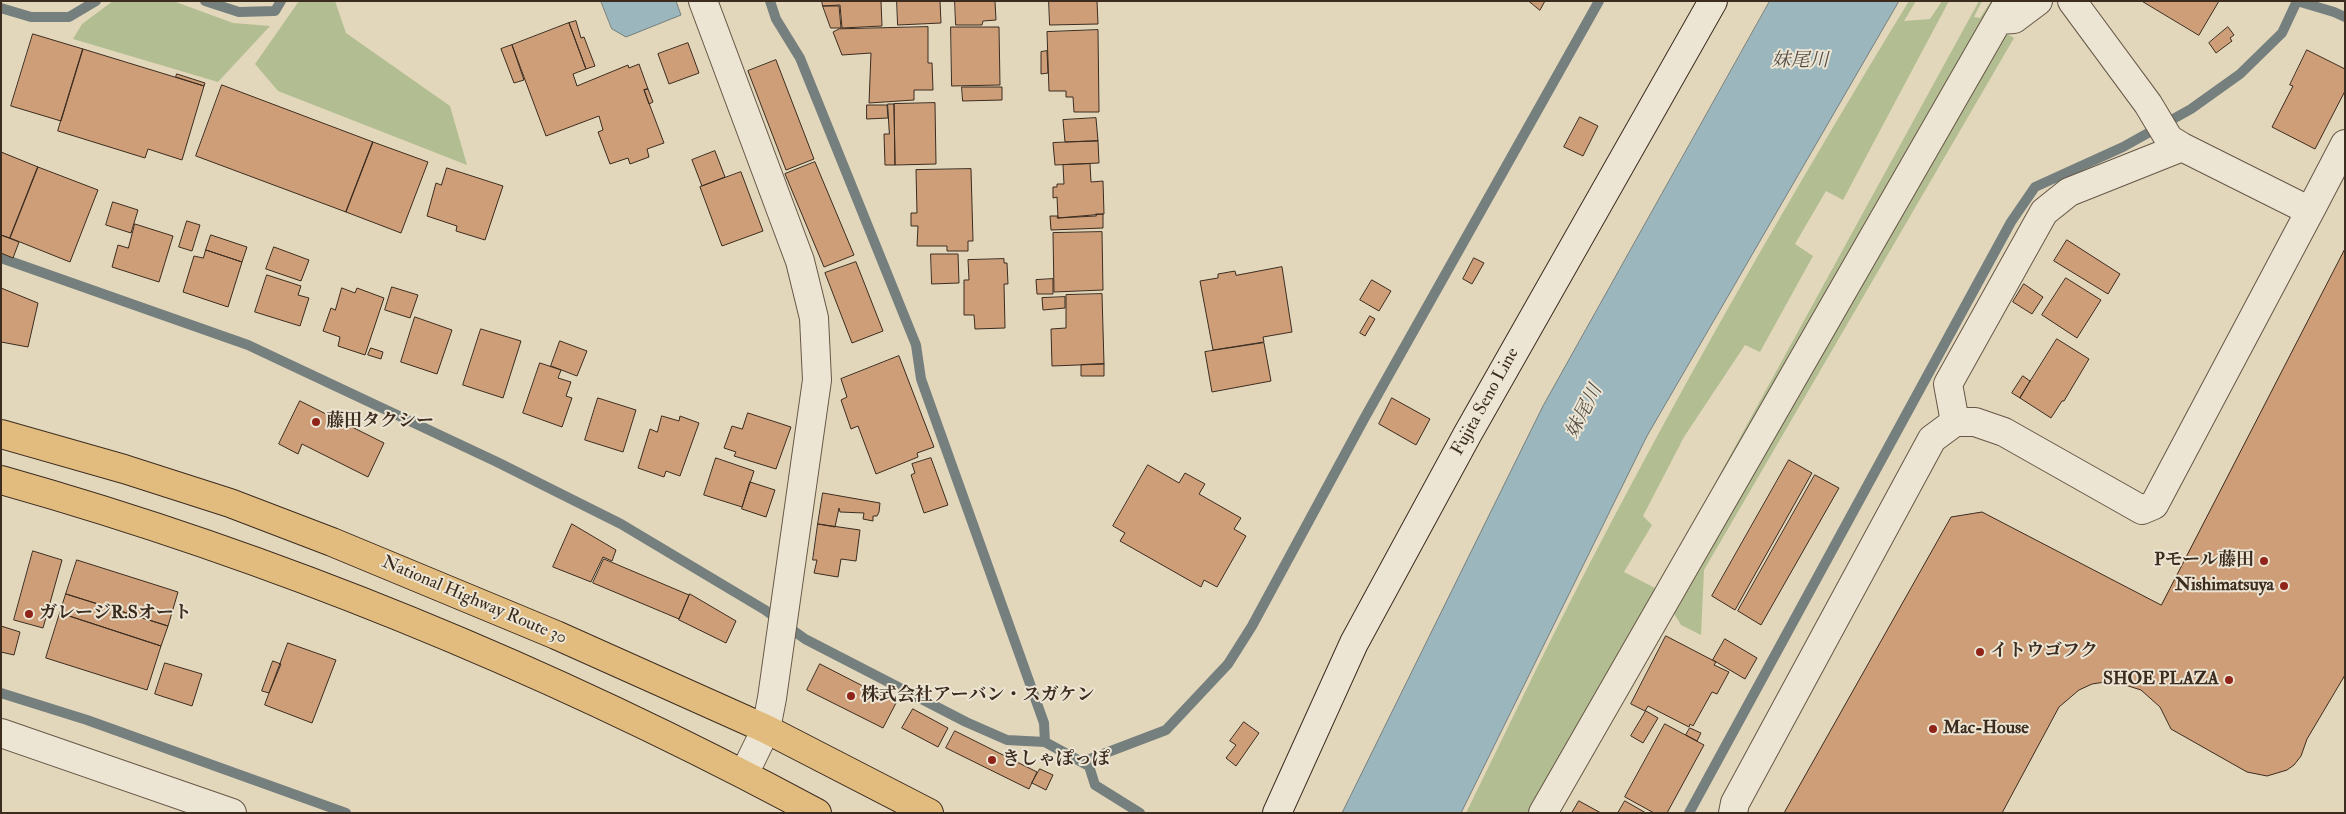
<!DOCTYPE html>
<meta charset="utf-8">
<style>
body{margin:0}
#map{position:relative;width:2346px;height:814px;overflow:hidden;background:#e3d7bb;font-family:"IM FELL Double Pica",serif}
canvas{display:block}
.frame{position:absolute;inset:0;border:2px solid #3c2c20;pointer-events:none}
</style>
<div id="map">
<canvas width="2346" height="814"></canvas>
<div class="frame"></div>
</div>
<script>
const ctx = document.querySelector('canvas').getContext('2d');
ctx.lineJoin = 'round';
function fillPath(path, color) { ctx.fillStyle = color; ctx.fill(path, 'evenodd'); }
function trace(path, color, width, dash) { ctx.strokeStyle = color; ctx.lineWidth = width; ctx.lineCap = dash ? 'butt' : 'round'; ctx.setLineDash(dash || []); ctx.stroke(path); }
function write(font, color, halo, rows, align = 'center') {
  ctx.font = font + ' "IM FELL Double Pica","Noto Serif JP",serif'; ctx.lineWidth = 4; ctx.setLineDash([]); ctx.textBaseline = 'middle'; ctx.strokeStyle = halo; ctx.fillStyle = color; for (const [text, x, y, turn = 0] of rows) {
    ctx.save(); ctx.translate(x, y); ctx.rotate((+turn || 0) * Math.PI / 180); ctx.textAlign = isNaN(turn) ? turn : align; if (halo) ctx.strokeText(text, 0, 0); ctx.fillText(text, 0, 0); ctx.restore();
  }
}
const green = new Path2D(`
 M113,1H173L233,23L270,26L218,82L73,39L82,24Z
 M299,1H335L346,33L450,106L467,165L278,91L255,64Z
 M1909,1H1916L1904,21L1930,19L1942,1H1949L1843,200L1826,191L1795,244L1813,256L1760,352L1745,345L1684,437L1643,516L1652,525L1624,572L1657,589L1979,1H1982L1974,17L1980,18L1991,1H1996L1873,211L1535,813H1466C1501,742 1535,670 1571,600C1675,396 1790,196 1909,1Z
 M2003,32L2014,38L1704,570L1701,635L1681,625L1670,607Z`);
const water = new Path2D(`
 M601,1H676L681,15L626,37L612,29Z
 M1770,1H1899L1647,436L1461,813H1342L1543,406Z`);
const stream = new Path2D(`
 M205,1L239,12L275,11L281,1
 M770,1L776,19L800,58L916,345L921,379L1044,723L1045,742
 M2297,1L2334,12L2345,17
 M1,8L31,17H69L96,1
 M1,258L248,345L497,462L621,524L765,610L805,639L966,722L1007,740L1045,742L1089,766L1095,785L1140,813
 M1,693L87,720L346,813
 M1082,762L1166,730L1228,664L1252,626L1364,419L1599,1
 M1689,813L2011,222L2035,187L2123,147L2191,109L2240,74L2282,33L2297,1`);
const building = new Path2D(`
 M822,1H881L882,26L842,28L840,5L823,6Z
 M897,1H940L941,23L898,25Z
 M955,1H995L996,20L983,21L982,25H956Z
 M1049,1H1097L1098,24L1050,25Z
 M1529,1H1545L1540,10Z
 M2142,1H2219L2199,35Z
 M823,6H839L841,28H831Z
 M576,21L581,38L584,37L595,66L586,69L569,23Z
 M569,23L586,69L573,74L577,86L628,65L629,68L639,64L648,89L644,90L664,143L647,149L649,157L630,164L628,158L610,164L598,132L603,130L599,116L546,136L512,45Z
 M928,27V63H932L933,90H914V100L869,103L871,53L842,55L833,32L839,29Z
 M951,27H999L1000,85L952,86Z
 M2228,27L2234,35L2230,38L2232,41L2216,53L2209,43Z
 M1098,30L1099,112H1074L1073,97H1066V91H1049L1047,32Z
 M33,34L83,49L61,121L11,106Z
 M688,43L699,73L669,84L658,54Z
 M512,45L524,80L514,83L501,49Z
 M83,49L204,86L182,160L148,149L145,158L58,131Z
 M2307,50L2345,69V91L2315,149L2272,127L2293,86L2290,85Z
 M1047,51L1048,73L1041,74V52Z
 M776,60L814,159L786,170L748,71Z
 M177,74L205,83L204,86L176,77Z
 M222,85L373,142L346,212L196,156Z
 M962,87H1002V100L963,101Z
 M648,89L653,102L649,104L644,90Z
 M935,103L936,164L895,165L894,104Z
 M888,104H894L895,165H885L884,134H889Z
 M867,105H887L888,118L867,119Z
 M1580,117L1598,126L1583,156L1564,147Z
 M1096,118L1098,141L1065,142L1063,120Z
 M1098,141L1099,163L1055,165L1053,143Z
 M373,142L428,162L401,233L346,212Z
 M715,151L725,177L702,186L692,160Z
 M1,152L38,167L10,238L1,235Z
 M815,162L854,255L824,267L785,174Z
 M1090,164L1091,182L1103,181L1104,214L1058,218L1057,197L1053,198V187H1057V184H1064L1063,165Z
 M38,167L98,190L70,262L10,238Z
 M447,168L503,186L485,240L456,231L457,226L427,216L436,183L441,185Z
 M971,169L973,241H968V251H947V246H917L918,226H911V213H917L916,170Z
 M741,172L763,231L722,246L700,187Z
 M113,202L138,210L131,233L106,225Z
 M1096,214H1103V228L1051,230L1050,216H1058L1057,218L1096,216Z
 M187,221L200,225L192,251L179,247Z
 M135,224L173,236L159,282L112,267L118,245L128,248Z
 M1102,232L1103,290L1054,292L1053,233Z
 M1,235L19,242L13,258L1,253Z
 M211,235L247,247L242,262L206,250Z
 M2067,240L2120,274L2108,294L2054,261Z
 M274,247L309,260L301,281L266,269Z
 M2345,249V675L2307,739L2301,756L2294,765L2287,770L2267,776L2247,772L2171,729L2160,707L2141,690L2119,683L2105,682L2092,684L2079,690L2059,707L2002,813H1784L1951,517L1982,512L2161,605Z
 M206,250L242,262L228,307L183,292L194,256L203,258Z
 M931,254H958L959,283L932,284Z
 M1474,258L1484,263L1472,284L1463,279Z
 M1004,259V263H1007L1008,284H1004L1005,328L975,329L974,315H964V280H969L968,260Z
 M856,262L883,331L852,343L825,273Z
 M1282,267L1292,332L1263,337L1264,342L1213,350L1200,281L1218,278V274L1235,271L1236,275Z
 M267,275L301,286L298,295L309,298L300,326L255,312Z
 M2066,278L2101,300L2077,338L2042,315Z
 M1053,279V294H1037L1036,280Z
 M1372,280L1391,291L1379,311L1360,300Z
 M2024,284L2043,297L2032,314L2013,302Z
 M392,287L418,295L410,318L385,310Z
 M1,288L38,303L28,347L1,342Z
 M342,288L355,293L357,288L384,298L365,355L338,346L340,337L323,331L331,308L335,310Z
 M1102,294L1104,364L1052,366L1051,329L1066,328V295Z
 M1065,297V308L1043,310L1042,298Z
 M1370,316L1375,319L1365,336L1360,333Z
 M415,317L452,330L437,374L401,362Z
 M481,329L521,341L503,398L463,385Z
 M2057,339L2089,359L2064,401H2062L2051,418L2020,398Z
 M560,341L587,351L577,376L551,366Z
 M1264,343L1271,381L1212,392L1205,352Z
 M371,348L383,352L381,359L368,355Z
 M899,356L934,447L917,453L918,457L876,474L858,426L851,429L841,400L847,397L841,379Z
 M540,363L561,370L558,378L571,382L566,396L572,398L562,427L523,413Z
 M1104,364V376H1081V365Z
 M2023,376L2030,381L2020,398L2012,393Z
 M598,398L636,410L623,452L585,440Z
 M1392,398L1430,419L1416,445L1379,424Z
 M300,401L384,443L368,477L302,444L298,454L279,444Z
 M748,413L791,427L776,469L734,456L736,452L724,448L732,426L742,429Z
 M662,416L679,421L680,416L699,423L680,476L666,471L664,477L638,468L650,429L657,432Z
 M716,458L754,471L742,507L704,495Z
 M931,458L948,505L924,513L911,475L915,473L912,464Z
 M1789,460L1812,473L1735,610L1712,596Z
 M1148,465L1179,483L1185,473L1205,484L1199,494L1241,518L1234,529L1246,536L1217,587L1204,580L1201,587L1120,541L1125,533L1113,526Z
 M1815,475L1839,488L1761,625L1738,611Z
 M750,482L775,490L766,517L742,509Z
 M823,493L880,503L879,512L877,516H873V521L863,519L864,513L840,512L839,508L835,527L818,524Z
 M572,524L616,550L612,561L603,557L591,582L553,567Z
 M818,524L860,530L856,561L841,559L838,577L814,573L817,560H813Z
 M33,551L62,560L43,628L14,620Z
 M604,559L689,595L679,619L593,583Z
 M77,560L178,592L168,626L66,594Z
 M66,594L168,626L161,646L60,613Z
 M690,594L736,621L726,643L679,620Z
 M60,613L161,646L147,690L46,658Z
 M1,626L20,632L14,655L1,652Z
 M1666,636L1716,662L1714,665L1729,672L1717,694L1712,692L1693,726L1690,724L1689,727L1648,706L1645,711L1631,704Z
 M1725,639L1757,658L1745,679L1713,660Z
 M288,643L336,660L312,723L265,705Z
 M273,661L281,664L269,693L262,691Z
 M165,663L202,674L192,706L155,694Z
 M820,664L896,703L883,728L807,690Z
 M913,709L948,728L938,747L902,728Z
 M1646,711L1658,718L1643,743L1631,736Z
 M1244,722L1259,733L1236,766L1226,758L1236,745L1230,741Z
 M1665,724L1704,745L1667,813H1654L1625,797Z
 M1690,728L1701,733L1697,741L1686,735Z
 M955,731L1037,772L1029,789L946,748Z
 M1040,769L1053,775L1046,790L1032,783Z
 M1579,801L1601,813H1572Z
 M1625,801L1646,813H1618Z`);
const street = new Path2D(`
 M703,1L800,261L814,318L817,380L772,698L766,729L744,774
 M2072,1L2148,104L2169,139L2182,147L2310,211L2345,144
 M1999,20L2014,19L2038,1
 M1955,422L1948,384L2044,212L2069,192L2182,147
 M1,733L232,813
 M1543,813L2009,1
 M1733,813L1735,803L1932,439L1955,422H1975L2004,432L2142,510L2154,505L2310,211`);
const secondary = new Path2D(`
 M1277,813L1354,643L1467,435L1713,1`);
const highway = new Path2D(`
 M1,434L124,469L230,503L332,542L556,635L766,729L929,813
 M1,480C285,560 558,674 817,813`);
const markers = [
 [316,422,5,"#8f2418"],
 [2264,561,5,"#8f2418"],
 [2284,586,5,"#8f2418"],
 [29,614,5,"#8f2418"],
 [1980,652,5,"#8f2418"],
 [2229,680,5,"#8f2418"],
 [851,696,5,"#8f2418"],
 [1933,729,5,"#8f2418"],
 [992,760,5,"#8f2418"]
];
const streetNames = [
 ["Fujita Seno Line",1486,402,-61],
 ["National Highway Route 30",474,601,23]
];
const poiNames = [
 ["藤田タクシー",326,422],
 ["Pモール藤田",2254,561,"right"],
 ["Nishimatsuya",2274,586,"right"],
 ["ガレージR.Sオート",39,614],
 ["イトウゴフク",1990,652],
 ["SHOE PLAZA",2219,680,"right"],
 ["株式会社アーバン・スガケン",861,696],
 ["Mac-House",1943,729],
 ["きしゃぽっぽ",1002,760]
];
const waterNames = [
 ["妹尾川",1800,62],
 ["妹尾川",1585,412,-63]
];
fillPath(green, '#b2be91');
fillPath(water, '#9bb6bc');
trace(water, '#757f7e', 1);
trace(stream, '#757f7e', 10);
fillPath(building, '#cd9e77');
trace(building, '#3c2c20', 1);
trace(street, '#665747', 30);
trace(secondary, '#3c2c20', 30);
trace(highway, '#3c2c20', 30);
trace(street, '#ede5d3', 28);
trace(secondary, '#ede5d3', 28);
trace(highway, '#e2bc7e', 28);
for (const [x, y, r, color] of markers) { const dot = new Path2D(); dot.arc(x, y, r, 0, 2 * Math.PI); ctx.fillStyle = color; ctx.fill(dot); trace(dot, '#ede5d3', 2); }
write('18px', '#3c2c20', '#ede5d3', streetNames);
write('bold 18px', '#3c2c20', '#ede5d3', poiNames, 'left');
write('italic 19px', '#544e47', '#ede5d3', waterNames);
</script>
